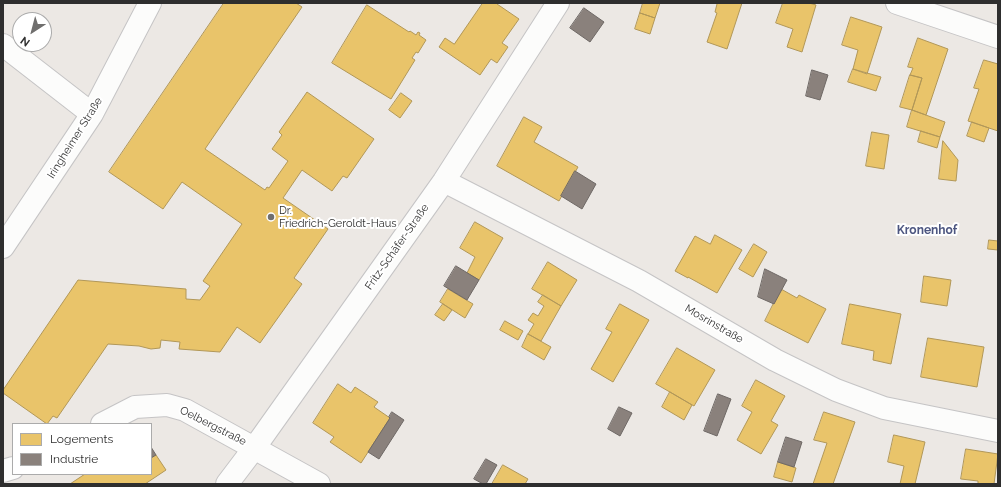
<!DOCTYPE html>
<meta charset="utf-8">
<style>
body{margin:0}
#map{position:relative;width:1001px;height:487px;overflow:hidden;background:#ece8e4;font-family:Raleway,sans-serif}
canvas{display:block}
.frame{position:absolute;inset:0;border:4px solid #2e2e2e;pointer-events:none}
.legend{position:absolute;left:12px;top:423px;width:140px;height:52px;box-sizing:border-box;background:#fff;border:1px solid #ababab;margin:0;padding:5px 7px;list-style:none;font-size:12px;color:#2e2e2e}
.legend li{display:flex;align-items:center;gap:8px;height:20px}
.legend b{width:20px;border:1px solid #ababab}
.north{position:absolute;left:12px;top:12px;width:40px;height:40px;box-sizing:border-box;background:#fff;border:1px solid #ababab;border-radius:50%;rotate:216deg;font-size:11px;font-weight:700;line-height:16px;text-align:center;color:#2e2e2e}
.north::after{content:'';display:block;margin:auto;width:14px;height:18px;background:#706f6e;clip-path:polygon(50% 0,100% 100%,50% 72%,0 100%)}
</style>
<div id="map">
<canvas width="1001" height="487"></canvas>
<div class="frame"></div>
<ul class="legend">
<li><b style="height:11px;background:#e9c46a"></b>Logements</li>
<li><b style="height:11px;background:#8a817c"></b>Industrie</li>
</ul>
<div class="north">N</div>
</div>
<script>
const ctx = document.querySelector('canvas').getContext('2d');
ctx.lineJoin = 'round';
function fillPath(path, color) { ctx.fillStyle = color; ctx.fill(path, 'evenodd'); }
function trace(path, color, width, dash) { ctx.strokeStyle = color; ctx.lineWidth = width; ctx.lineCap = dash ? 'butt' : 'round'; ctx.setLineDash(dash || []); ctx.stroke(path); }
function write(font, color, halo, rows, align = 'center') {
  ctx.font = font + ' Raleway,sans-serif'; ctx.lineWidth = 4; ctx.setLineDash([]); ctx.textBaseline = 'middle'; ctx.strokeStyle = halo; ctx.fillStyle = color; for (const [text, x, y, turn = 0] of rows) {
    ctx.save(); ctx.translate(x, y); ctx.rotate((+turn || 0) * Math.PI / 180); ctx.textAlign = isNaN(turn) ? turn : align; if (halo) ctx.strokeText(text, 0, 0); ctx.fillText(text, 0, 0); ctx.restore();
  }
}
const homes = new Path2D(`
 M224,3H296L302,7L205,149L265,190L267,187L269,188L288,161L272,149L282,135L279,132L307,92L374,139L347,178L343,176L332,191L302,170L283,198L328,229L294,278L302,284L260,343L237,327L220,352L179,349L180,342L161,340L160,348L151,349L139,346L108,344L57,418L53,416L47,424L3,393V390L78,280L186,289V299L200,300L210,286L203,281L242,224L182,182L163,209L109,172Z
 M483,3H498L497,4L519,19L502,43L508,47L497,63L491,59L480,75L439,47L445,38L454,44Z
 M643,3H660L655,18L640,13Z
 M713,3H742L727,49L707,42L717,13L715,12L717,4Z
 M783,3H809L816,5L802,52L787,47L793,29L776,23Z
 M367,5L409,32L410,31L416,35L418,32L420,33L419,35L426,40L418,53L416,52L412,58L415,60L391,99L332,63Z
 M640,13L655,18L650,34L635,29Z
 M851,17L882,27L867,74L853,69L858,50L842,45Z
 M918,38L948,49L926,115L912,110L922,78L910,75L913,68L908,67Z
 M984,60L998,64V131L968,121L979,89L974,88Z
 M853,69L881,77L876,91L848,82Z
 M910,75L922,78L912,110L900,107Z
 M401,93L412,101L400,118L389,110Z
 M912,110L945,122L940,137L907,127Z
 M524,117L542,127L534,142L578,167L559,201L497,166Z
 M972,122L989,128L984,142L967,136Z
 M921,131L940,137L937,148L918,142Z
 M872,132L889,135L884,169L866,166Z
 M943,141L958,160L956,181L939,179Z
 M475,222L503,238L479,280L467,273L475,257L460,248Z
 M715,235L742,250L717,293L688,277V278L675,271L695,236L710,244Z
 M989,240L998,241V250L988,249Z
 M754,244L767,252L753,277L739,269Z
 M548,262L577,280L561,306L532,289Z
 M924,276L951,280L947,306L921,302Z
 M448,289L473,304L465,318L440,302Z
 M781,289L797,298L799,295L826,309L808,343L765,321Z
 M543,295L561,306L541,341L528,334L534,324L528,320L533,313L538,316L544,306L538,302Z
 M443,304L452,310L444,321L435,315Z
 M620,304L649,320L613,382L591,369L612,332L606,329Z
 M850,304L901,314L891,364L873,360L874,351L842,344Z
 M505,321L523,331L518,340L500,330Z
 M528,334L551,347L544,360L522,347Z
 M928,338L984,347L977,387L921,377Z
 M677,348L715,370L694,406L656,384Z
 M756,380L785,396L771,421L778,425L761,454L737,440L752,412L742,406Z
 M338,384L351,393L355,387L378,402L374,407L390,418L361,463L330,442L334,437L313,423Z
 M670,392L692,405L684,420L662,407Z
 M824,412L855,422L833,484H813L827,443L814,440Z
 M894,435L925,442L915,484H900L904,466L888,462Z
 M966,449L998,454L994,484H978V481L961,479Z
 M156,455L166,470L145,484H70L85,474H151V458Z
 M778,462L796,468L792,482L774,477Z
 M503,465L528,479L525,484H492Z`);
const industry = new Path2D(`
 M584,8L604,22L590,42L570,28Z
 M812,70L828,75L820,100L806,96Z
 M575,171L596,184L582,209L561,196Z
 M456,266L479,280L467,300L444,286Z
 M765,269L787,280L774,304L758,297Z
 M718,394L731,399L717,436L704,431Z
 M619,407L632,413L620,436L608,429Z
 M392,412L404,420L379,459L368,452L390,418L389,417Z
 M786,437L802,442L794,467L778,462Z
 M151,447L156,455L151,458Z
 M486,459L497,465L486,484H483L474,479Z`);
const minor = new Path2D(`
 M897,3L998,37
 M3,45L92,114
 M444,181L639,281L775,360L836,390L884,408L998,431
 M3,247L92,114L150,3
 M102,424L135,407L167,405L185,410L319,484
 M3,471L13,468
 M227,484L255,447L444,181L558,3`);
const markers = [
 [271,217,4,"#706f6e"]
];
const streetNames = [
 ["Iringheimer Straße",75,138,-58],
 ["Fritz-Schäfer-Straße",397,247,-55],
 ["Mosrinstraße",714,324,30],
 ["Oelbergstraße",213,426,27]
];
const poiNames = [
 ["Dr.",279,211],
 ["Friedrich-Geroldt-Haus",279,224]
];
const neighbourhoodNames = [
 ["Kronenhof",927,230]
];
fillPath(homes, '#e9c46a');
trace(homes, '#b19758', 1);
fillPath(industry, '#8a817c');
trace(industry, '#6e6865', 1);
trace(minor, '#c5c4c5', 24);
trace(minor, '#fcfcfb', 22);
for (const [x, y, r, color] of markers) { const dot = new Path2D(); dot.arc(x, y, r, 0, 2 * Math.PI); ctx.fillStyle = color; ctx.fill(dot); trace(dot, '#fff', 1.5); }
write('11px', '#2e2e2e', '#fff', streetNames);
write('11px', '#2e2e2e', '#fff', poiNames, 'left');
write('bold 12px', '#4d5680', '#fff', neighbourhoodNames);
</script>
